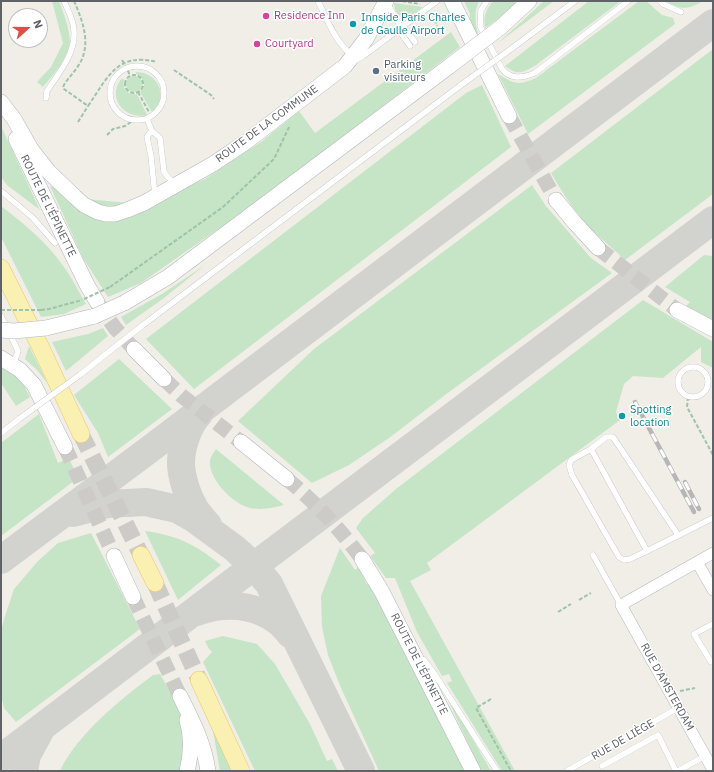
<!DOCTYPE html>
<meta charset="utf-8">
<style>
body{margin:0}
#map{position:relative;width:714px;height:772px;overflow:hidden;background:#f0eee7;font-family:"IBM Plex Sans",sans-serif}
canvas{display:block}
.frame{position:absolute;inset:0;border:2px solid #5f6266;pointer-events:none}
.north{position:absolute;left:8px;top:8px;width:40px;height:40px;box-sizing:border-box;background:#fff;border:1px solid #bfc0c2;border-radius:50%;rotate:69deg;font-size:11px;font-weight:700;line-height:16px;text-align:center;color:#5f6266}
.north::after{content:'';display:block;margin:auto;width:14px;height:18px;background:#df4e3e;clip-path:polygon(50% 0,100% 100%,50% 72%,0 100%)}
</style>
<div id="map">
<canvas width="714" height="772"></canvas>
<div class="frame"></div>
<div class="north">N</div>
</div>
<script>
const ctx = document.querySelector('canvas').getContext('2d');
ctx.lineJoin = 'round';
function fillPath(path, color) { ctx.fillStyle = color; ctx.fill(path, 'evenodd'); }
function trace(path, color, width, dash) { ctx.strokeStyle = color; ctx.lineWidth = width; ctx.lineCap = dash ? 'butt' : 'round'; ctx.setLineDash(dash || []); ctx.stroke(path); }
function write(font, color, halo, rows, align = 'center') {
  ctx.font = font + ' "IBM Plex Sans",sans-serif'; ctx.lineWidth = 3; ctx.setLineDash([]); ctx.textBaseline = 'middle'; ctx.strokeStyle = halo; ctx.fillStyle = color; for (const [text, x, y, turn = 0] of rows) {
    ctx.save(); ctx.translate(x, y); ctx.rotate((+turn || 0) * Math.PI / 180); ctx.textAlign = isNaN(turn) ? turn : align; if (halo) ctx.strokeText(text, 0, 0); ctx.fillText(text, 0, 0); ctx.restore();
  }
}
const green = new Path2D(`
 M52,1H59C64,14 69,27 70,41C70,55 52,77 43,87L37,82L51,67L63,43Z
 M464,1H479C474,12 475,22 478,34L476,35L469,21L470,14Z
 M493,1H521L514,8L485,28C483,16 486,10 493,1Z
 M544,1H554L498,43Z
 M589,1H621L536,65C522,73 518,76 505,66Z
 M639,1H646L662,15L673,18L675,24L528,134L498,74C515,84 517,86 536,78Z
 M666,1H703C689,10 680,10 666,1Z
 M394,3L423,7L406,20H403L395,10Z
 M451,32L460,47L325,150L231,220L141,283L108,297L83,258L50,186L85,199L130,203L167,196L205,179L261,142L299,111L315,133Z
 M713,49V194L625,260C615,250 603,241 593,231C576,214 563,194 551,173Z
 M136,72C158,72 170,97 152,112L140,92L144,85C144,80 141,76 136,74Z
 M126 84a8 8 0 1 1 16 0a8 8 0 1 1-16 0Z
 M122,78L124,80C122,89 128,96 137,94L147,115C124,120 106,97 122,78Z
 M482,85L511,147L194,389L146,339L466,93Z
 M1,126L40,210L7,185L1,177Z
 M532,185L546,206L591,258L612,273L445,395L389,438L349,465L312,483L238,421L314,349Z
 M1,206C24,224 47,242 64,267C72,278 79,292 86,304L64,314L41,317L1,237Z
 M704,255L713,256V322L686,306L690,302L665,287Z
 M205,265L164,298L126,325L121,317L162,294Z
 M643,300L713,342V368L701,362V347L663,378L633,376L624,384L616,412L620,420L427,563L431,570L410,581L515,771H502L447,683L452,681L449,674L442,676L417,632L395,578H386L370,556L375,553L356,528L363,518L396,489Z
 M103,328L108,336L66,371L52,342L88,334Z
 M29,346L48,384L37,370L25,359Z
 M119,359L172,409L108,457L98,433L74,395Z
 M1,364L21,380L30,397L16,406L1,383Z
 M39,414L58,463L69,458L78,478L1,536V443Z
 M216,449L284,505C272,508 259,511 247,507C231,502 208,478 210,460C211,456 214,452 216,449Z
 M145,531C177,535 196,545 221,565L178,600Z
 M91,533L140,629L16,722L4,708L1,695V632L4,619L14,589L38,561L58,543Z
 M340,548L355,570L359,567L366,583L375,590L465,771H379L341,688L328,655L322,627L321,596Z
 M223,636L257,644L275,664L310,724L327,761L332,759L338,771H255L203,662L212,652L209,649L205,641Z
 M160,674L179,707L185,734L183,771H60C77,734 121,699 153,675Z
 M440,683L491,771H481Z
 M215,729L233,771H220L213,731Z`);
const taxiway = new Path2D(`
 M199,414C188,425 181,448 181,463C181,475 187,495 193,505C196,512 203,519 208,525
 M73,513L108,504L146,502L177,509L193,518L234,548L254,566L269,584L361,771
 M1,560C70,508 141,457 209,404L713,23
 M197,612C229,600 268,605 290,634
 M1,758L254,566L713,220
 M24,771L27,755L40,731`);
const secondaryTunnel = new Path2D(`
 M509,116L556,200
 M598,248L677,310
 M97,302L115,328L134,349
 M164,379L182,396L241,442
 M65,447L114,556
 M287,479C317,504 339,528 362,559
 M133,597L180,696`);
const primaryTunnel = new Path2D(`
 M81,434L141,555
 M155,583L199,680`);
const path = new Path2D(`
 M74,1C82,19 90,40 82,59C78,68 71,75 65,83L63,87L64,89L88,106C108,77 117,52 157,62
 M402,1L420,4
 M433,14L437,26
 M122,60L127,68L130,76
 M174,70L211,95L214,99
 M125 84a9 9 0 1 1 18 0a9 9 0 1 1-18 0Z
 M138,92L149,112
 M78,122L88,106
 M107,135L113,129L125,126L134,120
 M110,287L223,207L274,159L290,125
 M41,310L49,309L82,300
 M688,397L687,407L713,455
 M579,600L591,593
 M558,612L571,604
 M680,691L695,688
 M491,699L476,708L511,771`);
const lane = new Path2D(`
 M318,1C327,19 335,42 352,55
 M487,1L481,10L480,26L502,69C511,80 522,78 535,73L628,1
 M660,1L663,4L681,12
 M387,3L401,27V33L410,46
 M401,27L405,29L415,42
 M511,49L575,1
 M356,60L363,56L437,1
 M110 93a27 27 0 1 1 54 0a27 27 0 1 1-54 0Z
 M46,98L47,91C60,71 79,50 73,24C71,16 67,8 64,1
 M147,119L152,131L160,138L164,172L167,176L176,185
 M152,131L149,134L147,137L151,156L155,196
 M1,191L32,217L55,243
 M1,316L18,351L13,365
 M143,325L461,85
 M678 382a15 15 0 1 1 30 0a15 15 0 1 1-30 0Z
 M81,374L106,354
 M1,433L19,419
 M591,449L647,551
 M678,535L613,437H606L591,449L571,460L569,465L572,475L619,557L624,560L630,559L647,551L713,518
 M593,555L621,605
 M713,624L694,634L711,662L713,661
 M424,660L434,673L497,771
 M602,766L658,735L676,771
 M567,771L678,708
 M678,771L705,756`);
const street = new Path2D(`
 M713,553L621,605L713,770
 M697,562L713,590`);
const secondary = new Path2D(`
 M452,1L509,116
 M501,27L529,1
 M1,102L14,119L31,149L49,172L75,197L84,205L98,212L106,214H115L127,210L144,203L213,164L246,142L345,66L366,39L386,1
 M16,139L87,285L97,302
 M556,200L575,223L598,248
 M124,303L168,277L451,65
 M677,310L713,329
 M46,328L95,316
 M134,349L164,379
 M1,358L20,370L34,385L65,447
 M241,442L287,479
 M114,556L133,597
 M362,559L382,592L473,771
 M180,696C193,722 204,743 208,771
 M187,720C192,737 191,755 187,771`);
const primary = new Path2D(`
 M1,268L42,350L81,434
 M141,555L155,583
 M199,680L241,771`);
const rail = new Path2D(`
 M635,402L694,512
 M685,482L699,509`);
const pathBridge = new Path2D(`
 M84,299L110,287
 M1,310H41`);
const laneBridge = new Path2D(`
 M461,85L511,49
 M106,354L143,325
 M19,419L81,374`);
const secondaryBridge = new Path2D(`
 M451,65L501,27
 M95,316L124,303
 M1,330L14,331L46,328`);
const markers = [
 [266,16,4,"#d1479c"],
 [353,24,4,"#0f9aa8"],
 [257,44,4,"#d1479c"],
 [376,71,4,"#5c6f8a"],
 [622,416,4,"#0f9aa8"]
];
const hotelNames = [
 ["Residence Inn",274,16],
 ["Courtyard",265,44]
];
const cultureNames = [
 ["Innside Paris Charles",361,18],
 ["de Gaulle Airport",361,31],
 ["Spotting",630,410],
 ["location",630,423]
];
const serviceNames = [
 ["Parking",384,65],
 ["visiteurs",384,78]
];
const streetNames = [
 ["ROUTE DE LA COMMUNE",267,124,-36],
 ["ROUTE DE L'ÉPINETTE",48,206,64],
 ["ROUTE DE L'ÉPINETTE",419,664,63],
 ["RUE D'AMSTERDAM",667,687,61],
 ["RUE DE LIÈGE",623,740,-30]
];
fillPath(green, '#c6e5c6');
trace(taxiway, '#d2d2ce', 28);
trace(secondaryTunnel, '#cccbc7', 15, [15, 8]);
trace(primaryTunnel, '#cccbc7', 17, [17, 8]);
trace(lane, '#b4b7bb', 6);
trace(street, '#b4b7bb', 12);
trace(secondary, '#b3b6bb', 16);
trace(primary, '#e9c867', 18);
trace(path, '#9ec3a9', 2, [4, 2]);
trace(lane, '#fff', 5.5);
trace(street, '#fff', 11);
trace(secondary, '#fff', 15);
trace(primary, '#faf0b2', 17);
trace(rail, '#b5b6b6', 4.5);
trace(rail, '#fff', 3, [9]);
trace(laneBridge, '#b4b7bb', 6, []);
trace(secondaryBridge, '#b3b6bb', 16, []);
trace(pathBridge, '#9ec3a9', 2, [4, 2]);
trace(laneBridge, '#fff', 5.5);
trace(secondaryBridge, '#fff', 15);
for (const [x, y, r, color] of markers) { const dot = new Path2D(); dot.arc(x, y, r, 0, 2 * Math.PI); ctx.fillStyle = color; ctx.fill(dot); trace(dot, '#fff', 1.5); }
write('11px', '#b23c85', '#fff', hotelNames, 'left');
write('11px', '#0d838f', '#fff', cultureNames, 'left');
write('11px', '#4e5e75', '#fff', serviceNames, 'left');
write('11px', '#5f6266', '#fff', streetNames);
</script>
